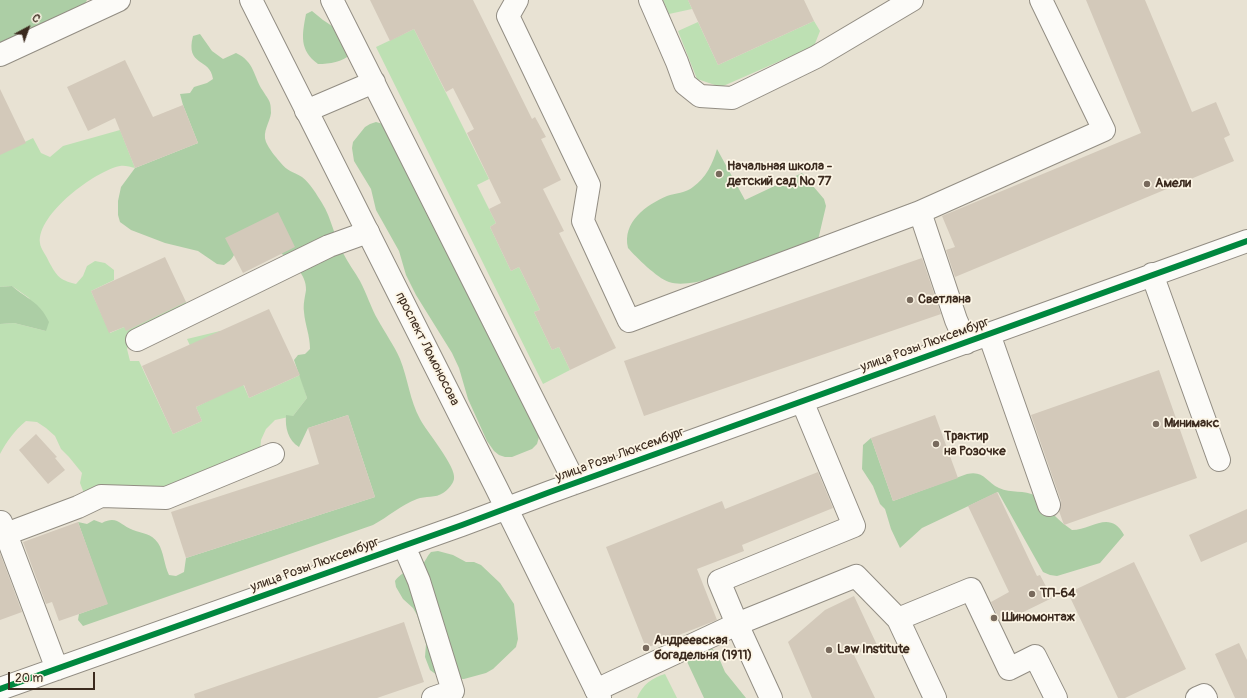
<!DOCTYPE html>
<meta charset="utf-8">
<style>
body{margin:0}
#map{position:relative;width:1247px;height:698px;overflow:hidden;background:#e8e2d3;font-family:Pangolin,sans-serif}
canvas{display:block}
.north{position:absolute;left:8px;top:8px;width:40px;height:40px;-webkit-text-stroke:3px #fcf5e5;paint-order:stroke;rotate:41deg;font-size:11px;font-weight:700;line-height:16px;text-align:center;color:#3b2a1e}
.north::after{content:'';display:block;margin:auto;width:14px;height:18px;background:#3b2a1e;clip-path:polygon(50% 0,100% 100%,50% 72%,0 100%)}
.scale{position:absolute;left:8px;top:672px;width:87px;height:18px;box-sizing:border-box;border:2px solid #3b2a1e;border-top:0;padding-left:5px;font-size:12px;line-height:14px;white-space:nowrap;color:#3b2a1e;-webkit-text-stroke:3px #fcf5e5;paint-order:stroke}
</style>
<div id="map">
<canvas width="1247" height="698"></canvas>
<div class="north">С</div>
<div class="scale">20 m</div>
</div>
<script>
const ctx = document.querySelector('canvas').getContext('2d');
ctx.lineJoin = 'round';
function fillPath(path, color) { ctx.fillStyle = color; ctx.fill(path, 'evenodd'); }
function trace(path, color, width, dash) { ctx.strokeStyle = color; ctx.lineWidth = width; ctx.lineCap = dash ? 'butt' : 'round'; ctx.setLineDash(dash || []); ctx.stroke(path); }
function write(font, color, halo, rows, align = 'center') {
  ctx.font = font + ' Pangolin,sans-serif'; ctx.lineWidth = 3.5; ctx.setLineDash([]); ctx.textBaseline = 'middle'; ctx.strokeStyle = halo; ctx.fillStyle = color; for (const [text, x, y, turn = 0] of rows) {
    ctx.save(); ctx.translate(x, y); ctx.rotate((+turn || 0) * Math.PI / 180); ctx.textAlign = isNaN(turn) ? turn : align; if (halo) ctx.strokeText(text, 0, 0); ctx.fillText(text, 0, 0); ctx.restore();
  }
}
const green = new Path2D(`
 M663,0H688L692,9L669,14Z
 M814,21L820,31L814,46L721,87L697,79L678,31L698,22L718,65Z
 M414,29L489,179L477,185L496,223L490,227L511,271L519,267L540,310L534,312L552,350L559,347L570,370L543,384L376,47Z
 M120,130L135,168C130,167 125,165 120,166C95,171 37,214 40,243C40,248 47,256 49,262C57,276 59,280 76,284L83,276L87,266L95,261L105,263L114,270V280L91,291L110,333L185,301L192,314L130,341L127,349L130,361H139L173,434L202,421L196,407L214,398L187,339L220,331L249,398L300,375L307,398L293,416L275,420L266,429L261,440L260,452L193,487L84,493L80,483L82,473L69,457L61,449L55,436L46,428L37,422L26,421C14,431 7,441 0,454V324L14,323L46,331L29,298L12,286L0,287V154L33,138L41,153L50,157L63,146Z
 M665,674L677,698H637C643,684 652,678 665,674Z`);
const forest = new Path2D(`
 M0,0H87L85,4L0,53Z
 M312,11L323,20L335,28L351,54C342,62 330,64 318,64C299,50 302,35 306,14Z
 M200,34L212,51L223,59L236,53C255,62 253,76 263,91C269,101 271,100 271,113C270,122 262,132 266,142C269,149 275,156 280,162C288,172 292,171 302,177C310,183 317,195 322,203C332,219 334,237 343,253C348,263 355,272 360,281C367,294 371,308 378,320C385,333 394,345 400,359C408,379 410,401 420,419C426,431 457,467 454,479C453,484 448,490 443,493C436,498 425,496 417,499C401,505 388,517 373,525L83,626L78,620L79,614L107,604L78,522L87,524L94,520L102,523C117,515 120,525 133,530C143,534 151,533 158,543C164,552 164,565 169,575L176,576L184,572L186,558L375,497L348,415L308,428L299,447C288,440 285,428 286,415L293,416L307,398L294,360L298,355L305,354L310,349C310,335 305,325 304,312C303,304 305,297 306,290C307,274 291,262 280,252L236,251C233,258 230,261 224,265L217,264L198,251L165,243L131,230L120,222L118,215V201L121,187L135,168L198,143L183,105L180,94L190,93L194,87L207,83L213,79C210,57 185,67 193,36Z
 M376,122L383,124L537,430L539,437L537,444L532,449L512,457H505L499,455L494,451L487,441L468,399L459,368L452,353L416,295L406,275L399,251L376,210L371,189L354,161L352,148L353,142L365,127L370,124Z
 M717,149L745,200L802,173L824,199L826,206L818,240L739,269C728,270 719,276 709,279C698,282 680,286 669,282C657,278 636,257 628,248C622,222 646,205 667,196C675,193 686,193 693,187C706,178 713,163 717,149Z
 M12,286C28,300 39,301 49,322L46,331L14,323L0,324V287Z
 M871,438L893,501L967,474C984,470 986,482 999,488C1011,494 1024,489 1036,496C1044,501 1048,509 1055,516C1060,521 1066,526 1072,530C1092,530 1110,509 1124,535L1100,563L1057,576L1050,575L1043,572L998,492L922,528L900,548L891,529L885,509L880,504L873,486L862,469L863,445Z
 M438,551L453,555L466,562H474L481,565L500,583L514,604L518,639L516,647L493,669L486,673L464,679L441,678L430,670L425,657L426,644L417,615L413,608L403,599L396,587L395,581C403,570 409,573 419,567C425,564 426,557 431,552Z
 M712,648L719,658L725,672L746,698H704L683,653Z`);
const building = new Path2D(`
 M370,0H473L532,119L535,117L546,137L541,139L561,180L543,189L564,231L559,233L616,348L570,370L559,347L552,350L534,312L540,310L519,267L511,271L490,227L496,223L489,209L501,203L467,133L474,129L453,88L446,92L414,29L390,41Z
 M688,0H804L814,21L718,65Z
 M1086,0H1145L1192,112L1216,102L1230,135L1224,138L1234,161L955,277L946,250L955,247L942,216L1141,133Z
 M125,60L153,117L183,105L198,143L135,168L115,118L88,131L67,87Z
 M0,89L26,143L0,155Z
 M278,212L295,247L243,273L225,238Z
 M165,257L186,302L126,331L124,327L109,333L91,291Z
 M922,258L941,314L644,416L624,361Z
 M269,309L300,375L249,398L244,385L196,407L202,421L173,434L142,366Z
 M1159,370L1197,478L1064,525L1059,511L1061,507V501L1031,415Z
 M348,415L375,497L186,558L171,512L319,464L308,428Z
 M935,415L958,478L893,501L871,438Z
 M36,434L57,457L55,458L65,470L48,484L19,450Z
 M818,472L833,508L742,545L744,551L697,569L717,620L646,648L606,547L722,501L725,509Z
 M997,492L1037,576L1040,575L1052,598L1001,623L991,602L1009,592L968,506Z
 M1247,509V542L1201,562L1189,535Z
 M78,522L108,604L59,621L52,602L46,604L23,542Z
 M0,553L22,612L0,620Z
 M1134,562L1186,669L1125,698H1118L1068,593Z
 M854,596L877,645L854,655L875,698H812L788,642L825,610Z
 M404,622L424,682L377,698H195L194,694Z
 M1239,643L1247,660V698H1235L1215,654Z`);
const minor = new Path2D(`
 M332,0L575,483
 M517,0L508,16L589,185L583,221L629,321L920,212L1104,130L1041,0
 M650,0L677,62L685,84L700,96L732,98L816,57L912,0
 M0,55L119,0
 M306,111L374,82
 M920,212L956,320L966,343
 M1152,274L1219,460
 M989,334L1049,505
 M137,340L329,246L368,232
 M802,401L854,526L719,581L737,624L856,576L898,619L935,698
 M0,523L1,522L6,534L57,669
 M6,534L78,507L101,496L166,498L273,454
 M404,546L419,581L453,691L433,698
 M898,619L971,589L1009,669L1035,656L1056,698
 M0,689L462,525L550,492L1247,241
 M596,690L737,624L771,698
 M1197,698L1204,695L1206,698`);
const major = new Path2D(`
 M251,0L496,487L600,698`);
const cycleway = new Path2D(`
 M0,689L462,525L550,492L1247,241`);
const markers = [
 [719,174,4,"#786a5d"],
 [1147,184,4,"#786a5d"],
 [910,300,4,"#786a5d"],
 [1156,424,4,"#786a5d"],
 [936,444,4,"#786a5d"],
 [1032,594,4,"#786a5d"],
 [994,618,4,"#786a5d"],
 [646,648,4,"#786a5d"],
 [829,650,4,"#786a5d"]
];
const poiNames = [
 ["Начальная школа -",727,167],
 ["детский сад № 77",727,182],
 ["Амели",1155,184],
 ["Светлана",918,300],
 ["Минимакс",1164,424],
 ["Трактир",944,437],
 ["на Розочке",944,452],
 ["ТП-64",1040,594],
 ["Шиномонтаж",1002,618],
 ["Андреевская",654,641],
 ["богадельня (1911)",654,656],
 ["Law Institute",837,650]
];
const streetNames = [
 ["улица Розы Люксембург",925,345,-20],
 ["проспект Ломоносова",427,349,63],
 ["улица Розы Люксембург",620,455,-20],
 ["улица Розы Люксембург",315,565,-20]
];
fillPath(green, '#bde0b3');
fillPath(forest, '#accea5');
fillPath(building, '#d3c9ba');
trace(minor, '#928d83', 24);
trace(major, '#928d83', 24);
trace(minor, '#fcfbf8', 22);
trace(major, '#fcfbf8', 22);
trace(cycleway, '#00873e', 6);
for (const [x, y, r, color] of markers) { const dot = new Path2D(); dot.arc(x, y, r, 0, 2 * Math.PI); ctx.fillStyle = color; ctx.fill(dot); trace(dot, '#fcf5e5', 1.5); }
write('bold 13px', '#3b2a1e', '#fcf5e5', poiNames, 'left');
write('13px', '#3b2a1e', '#fcf5e5', streetNames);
</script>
